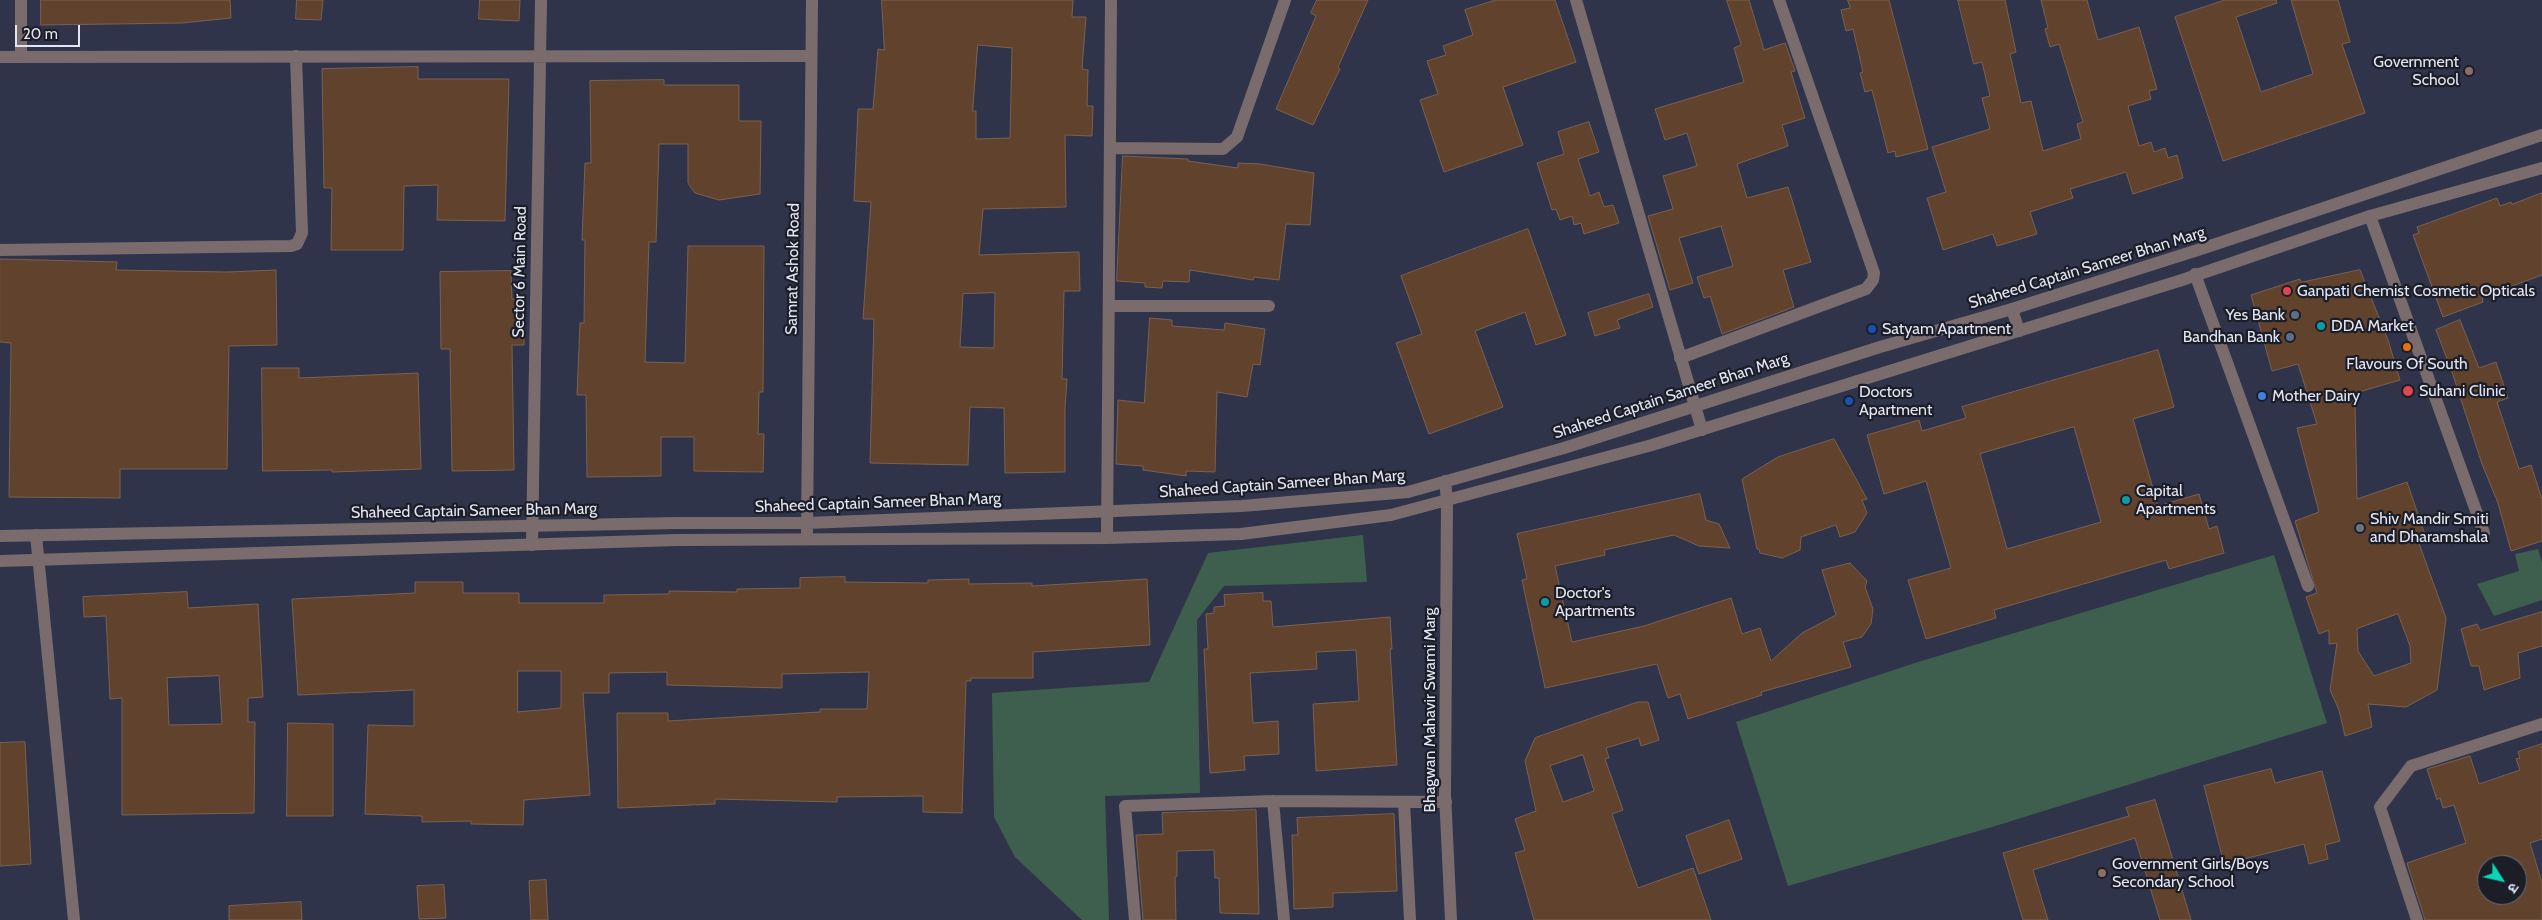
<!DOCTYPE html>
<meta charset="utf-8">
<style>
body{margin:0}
#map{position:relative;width:2542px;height:920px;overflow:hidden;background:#30344b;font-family:Cabin,"Noto Sans Devanagari",sans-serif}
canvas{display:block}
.north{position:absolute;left:2477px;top:855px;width:50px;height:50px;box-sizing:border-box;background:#1b1d27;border:1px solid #6b6d79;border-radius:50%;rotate:125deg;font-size:14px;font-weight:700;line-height:20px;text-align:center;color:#e2e5f4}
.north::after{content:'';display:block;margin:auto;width:18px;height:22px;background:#0ad5b5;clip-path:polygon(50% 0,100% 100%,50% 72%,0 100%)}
.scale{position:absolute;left:15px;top:25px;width:65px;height:22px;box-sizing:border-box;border:2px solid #e2e5f4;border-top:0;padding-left:6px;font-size:15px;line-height:18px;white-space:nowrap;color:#e2e5f4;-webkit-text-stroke:4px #1b1d27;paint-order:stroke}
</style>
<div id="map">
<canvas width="2542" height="920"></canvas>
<div class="north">उ</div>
<div class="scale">20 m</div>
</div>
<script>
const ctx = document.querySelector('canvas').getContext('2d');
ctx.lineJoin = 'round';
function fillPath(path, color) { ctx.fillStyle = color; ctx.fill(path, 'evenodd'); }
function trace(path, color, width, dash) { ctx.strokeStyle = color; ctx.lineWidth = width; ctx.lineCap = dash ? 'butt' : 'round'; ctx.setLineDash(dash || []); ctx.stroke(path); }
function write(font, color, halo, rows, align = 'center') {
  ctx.font = font + ' Cabin,sans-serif'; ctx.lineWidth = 4.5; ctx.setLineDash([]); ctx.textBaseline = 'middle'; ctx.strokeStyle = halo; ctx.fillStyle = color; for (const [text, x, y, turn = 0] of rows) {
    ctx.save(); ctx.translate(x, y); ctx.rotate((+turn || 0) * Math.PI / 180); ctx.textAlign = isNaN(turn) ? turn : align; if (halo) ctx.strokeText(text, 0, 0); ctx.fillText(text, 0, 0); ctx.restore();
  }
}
const green = new Path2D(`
 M1363,535L1367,582L1224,586L1197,620L1200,793L1105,796L1109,920H1082L1015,857L994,817L992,693L1149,682L1208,553Z
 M2538,549L2542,563V600L2494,616L2477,584L2519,571L2515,554Z
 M2274,555L2327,723L1992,827L1788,886L1736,722L1918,662Z`);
const building = new Path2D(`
 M41,0H230L231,18L182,23L41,25Z
 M297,0H323L321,20L296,19Z
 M480,0H520L519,21L479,19Z
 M882,0H1073L1072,17H1086L1082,69L1088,70L1087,106H1093L1092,136L1065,135L1066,207L983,209L979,255L1079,252L1080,291H1064L1062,379H1067L1065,409V472L1005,473L1004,408L970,407L968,465L870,463L874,319H863L871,202L854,201L858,109H873L878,49L884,50ZM978,45L1012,48L1010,138L976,139V111H973ZM995,293L994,348L960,347L963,294Z
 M1317,0H1368L1338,67L1340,69L1313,125L1276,109L1316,16L1311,13Z
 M1496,0H1555L1576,62L1503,87L1523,145L1444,172L1420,100L1438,94L1427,61L1446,55L1443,46L1473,35L1465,10Z
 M1727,0H1749L1764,50L1785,43L1793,65L1795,71L1791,72L1805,118L1782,125L1788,146L1737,164L1747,198L1788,187L1811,262L1783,270L1794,307L1722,334L1710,296L1704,298L1697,277L1733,266L1721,226L1679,238L1693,283L1670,290L1648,216L1673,209L1663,176L1697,166L1687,133L1665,140L1655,109L1744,82L1734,48L1741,45Z
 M1848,0H1889L1928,149L1896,157L1895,151L1888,153L1872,90L1865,92L1860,73L1863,72L1853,29L1846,31L1841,10L1850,8Z
 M1958,0H2005L2016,52L2010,54L2021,103L2031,101L2043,151L2081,139L2077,124L2083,122L2059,44L2050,47L2045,29L2048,28L2041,0H2087L2098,40L2139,27L2157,89L2149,91L2151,99L2128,106L2139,146L2151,142L2154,152L2165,148L2168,158L2177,155L2183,178L2133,194L2126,172L2070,189L2073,198L2030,212L2037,234L1997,246L1993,234L1943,250L1927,198L1946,192L1932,147L1990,129L1982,98L1990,96L1982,62L1974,64Z
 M2225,0H2276L2277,3L2236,17L2261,92L2313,74L2291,0H2338L2350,42L2342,44L2365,113L2223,161L2175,17Z
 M418,67V79H509L505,221L437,220L438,185L404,186L403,250H331L332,188H324L322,69Z
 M664,80V85H739V121H761L760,194L719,200L695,193L688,183V144H659L656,242H649L645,362L685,363L688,246H764L763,392H759L758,434H764L763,472L694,471V437H661V476L587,477L586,395H577L580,323H584L585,240H582L585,163H591L590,81Z
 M1589,122L1599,152L1578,159L1590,196L1599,192L1604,207L1613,205L1619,223L1584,234L1581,223L1574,225L1572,216L1560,220L1556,209L1552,210L1537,163L1564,154L1558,132Z
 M1123,156L1188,159V161L1238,168V163L1260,164L1314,173L1310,225L1286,224L1279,280L1254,277L1253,280L1190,270L1189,282L1163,281L1162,288L1145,287V283L1117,281Z
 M2542,193V275L2482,297L2483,302L2443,317L2413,235L2419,233L2417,227L2497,198L2500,206L2511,202L2512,204Z
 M1528,229L1566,335L1536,345L1525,312L1475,331L1503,407L1429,434L1396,343L1422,334L1401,276Z
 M0,259L117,262L116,270L227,272L276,270L277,345L229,346L227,469H120V498L9,497L11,343L0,342Z
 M2360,270L2388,340L2400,380L2352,394L2355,404L2357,499L2407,482L2425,535L2417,538L2446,618L2437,690L2406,707L2368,704L2372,727L2345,736L2339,710L2330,690L2337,643L2329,644V630L2319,634L2306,597L2317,593L2295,521L2319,512L2297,428L2317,424L2298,364L2272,371L2251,295L2300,279L2301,282ZM2398,614L2410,646L2411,663L2374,676L2358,651L2357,629Z
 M511,271L512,299H524V345H512L514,470L452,471L450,349H441L440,272Z
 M1649,294L1653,307L1617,320L1620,328L1595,336L1588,313Z
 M1150,318L1172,320V326L1224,330L1225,323L1265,329L1260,365L1253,364L1247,397L1217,392L1215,472L1186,471V476L1143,470V466L1116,464L1118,400L1144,403Z
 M2460,320L2479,368L2496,362L2508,398L2497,402L2519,469L2531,465L2542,499V541L2511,551L2498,503L2482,464L2452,372L2436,330Z
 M2158,350L2174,407L2133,419L2158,506L2199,494L2209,529L2217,526L2224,553L2169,569L2166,560L1994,610L1996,618L1926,639L1908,580L1951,568L1926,481L1884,494L1867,435L1919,420L1922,431L1966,418L1962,407ZM2074,427L2101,522L2007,549L1980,454Z
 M262,368H299V378L418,373L421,469L332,472V470L263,471Z
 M1834,439L1867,499L1862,500L1867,513L1855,532L1840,537L1836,525L1801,537L1800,550L1782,558L1760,553L1759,549H1757L1742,479L1778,457Z
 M1700,494L1706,520L1719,524L1730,548L1699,546L1674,535L1604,550L1605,555L1555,566L1572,642L1644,626L1731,598L1742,634L1760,628L1771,661L1802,633L1836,615L1822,570L1850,563L1867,581L1865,587L1873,609L1871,624L1862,637L1843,642L1851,667L1761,692L1762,695L1688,719L1680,694L1668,698L1657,664L1545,688L1522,580L1527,579L1517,534Z
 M845,577V582L928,583V580L969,579V584L1032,583V586L1147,579L1150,645L1033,652V678H971V681H966L962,813L923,812V796L837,797V802L715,799V804L618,808L617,713H668V721L820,712V709H867L869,672L782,674V688L667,685V672L609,673V693H583L590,795L524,800L523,825L471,824V821L422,822V816L365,814L368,725L414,726V690L298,695L292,599L415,593V582H463V593H519V603H604V595L669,594V591L737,592V589L800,588V578ZM518,671H561V708L518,712Z
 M187,592L188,608L258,604L263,697L248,698V722H255L254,813L122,815V698L110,699L106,616L84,617L83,597ZM219,676L222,724L169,725L167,678Z
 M1263,593V601H1271L1273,627L1390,617L1392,649H1390L1397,765L1316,771L1313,704L1359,701L1356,650L1316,652L1317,669L1250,673L1253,723L1278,721L1279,754L1244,756L1245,770L1210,773L1204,649H1208L1206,614L1214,613V607L1225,606L1224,595Z
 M2542,612V646L2518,653L2520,678L2484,690L2479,666H2471L2461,629L2477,624L2480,630Z
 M1638,702H1648L1659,740L1641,746L1639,738L1606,748L1609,758L1605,759L1623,810L1612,814L1638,888L1693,868L1711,920H1534L1515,853L1525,850L1515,819L1536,811L1525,761L1535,738ZM1583,755L1594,791L1563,802L1550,766Z
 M288,723L333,724V816H287Z
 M25,742L31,864L0,866V743Z
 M2542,744V839L2530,843L2542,883V920H2425L2407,863L2466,843L2454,805L2443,808L2440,798L2437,800L2427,769L2470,756L2479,784L2520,770L2516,759L2520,758L2518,752ZM2487,865H2517V895H2487Z
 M2271,769L2275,783L2322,771L2340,841L2325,845L2328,859L2309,864L2304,844L2224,864L2204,786Z
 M2155,800L2191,920H2160L2135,838L2033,870L2048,920H2023L2003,853L2129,816L2126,808Z
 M1256,810L1259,914L1220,913L1219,878H1215L1214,850L1177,851V876L1175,877L1176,920H1143L1136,835L1163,834L1162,813Z
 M1394,814L1397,891L1333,893V907L1294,909L1292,835H1298L1297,818Z
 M1729,820L1742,859L1699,874L1686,836Z
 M546,880L548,920H531L529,881Z
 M444,885L446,918L419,919L417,886Z
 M301,902L302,920H229V906Z`);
const minor = new Path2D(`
 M1576,0L1702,430
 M0,57L811,56
 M21,57V0
 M1110,148L1223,149L1237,137L1285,0
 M2370,216L2484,533
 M0,250L291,246L297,244L302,233L296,56
 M2195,274L2308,586
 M1109,306H1269
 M2012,309L2019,331
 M1680,358L1866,289L1873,280L1874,273L1779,0
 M36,535L74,920
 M1107,538L1111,0
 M532,545L541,0
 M1273,801L1284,920
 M1404,802L1410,920
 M1135,920L1125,806L1273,801L1446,802
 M2417,920L2380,807L2411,766L2542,724`);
const tertiary = new Path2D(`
 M1445,481L1447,500L1445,794L1451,920
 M807,532L812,0
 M0,536L677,523H807L1242,506L1408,492L1564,448L1880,347L2012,309L2204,248L2542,135
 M0,561L677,540L1107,538L1241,534L1391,515L1652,445L2182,280L2370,216L2542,168`);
const markers = [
 [2469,71,5,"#8d6e63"],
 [2287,291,5,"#e0444e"],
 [2295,315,5,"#5c6f8a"],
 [2321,326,5,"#0f9aa8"],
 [1872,329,5,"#1a4fb4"],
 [2290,337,5,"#5c6f8a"],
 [2407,347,5,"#e8710a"],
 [2408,391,6,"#e0444e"],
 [2262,396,5,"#3f7fe0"],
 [1849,401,5,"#1a4fb4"],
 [2126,500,5,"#0f9aa8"],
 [2360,528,5,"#6b7280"],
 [1545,602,5,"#0f9aa8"],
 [2102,873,5,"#8d6e63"]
];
const poiNames = [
 ["Government",2459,62,"right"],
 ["School",2459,80,"right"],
 ["Ganpati Chemist Cosmetic Opticals",2297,291],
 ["Yes Bank",2285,315,"right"],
 ["DDA Market",2331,326],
 ["Satyam Apartment",1882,329],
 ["Bandhan Bank",2280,337,"right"],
 ["Flavours Of South",2407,364,"center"],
 ["Suhani Clinic",2419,391],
 ["Doctors",1859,392],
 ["Apartment",1859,410],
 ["Mother Dairy",2272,396],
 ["Capital",2136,491],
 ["Apartments",2136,509],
 ["Shiv Mandir Smiti",2370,519],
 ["and Dharamshala",2370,537],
 ["Doctor's",1555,593],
 ["Apartments",1555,611],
 ["Government Girls/Boys",2112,864],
 ["Secondary School",2112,882]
];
const streetNames = [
 ["Shaheed Captain Sameer Bhan Marg",2087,268,-17],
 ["Samrat Ashok Road",793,269,-89],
 ["Sector 6 Main Road",520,272,-89],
 ["Shaheed Captain Sameer Bhan Marg",1671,396,-18],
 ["Shaheed Captain Sameer Bhan Marg",1282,484,-4],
 ["Shaheed Captain Sameer Bhan Marg",878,503,-2],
 ["Shaheed Captain Sameer Bhan Marg",474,511,-1],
 ["Bhagwan Mahavir Swami Marg",1430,710,-90]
];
fillPath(green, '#3e5f4d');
fillPath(building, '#61432d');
trace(building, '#796150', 1);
trace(minor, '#7a6c6d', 12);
trace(tertiary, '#7a6c6d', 12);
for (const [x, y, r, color] of markers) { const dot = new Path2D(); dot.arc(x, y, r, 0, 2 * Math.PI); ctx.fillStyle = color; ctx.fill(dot); trace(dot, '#1b1d27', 2); }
write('16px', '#e2e5f4', '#1b1d27', poiNames, 'left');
write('16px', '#e2e5f4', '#1b1d27', streetNames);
</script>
